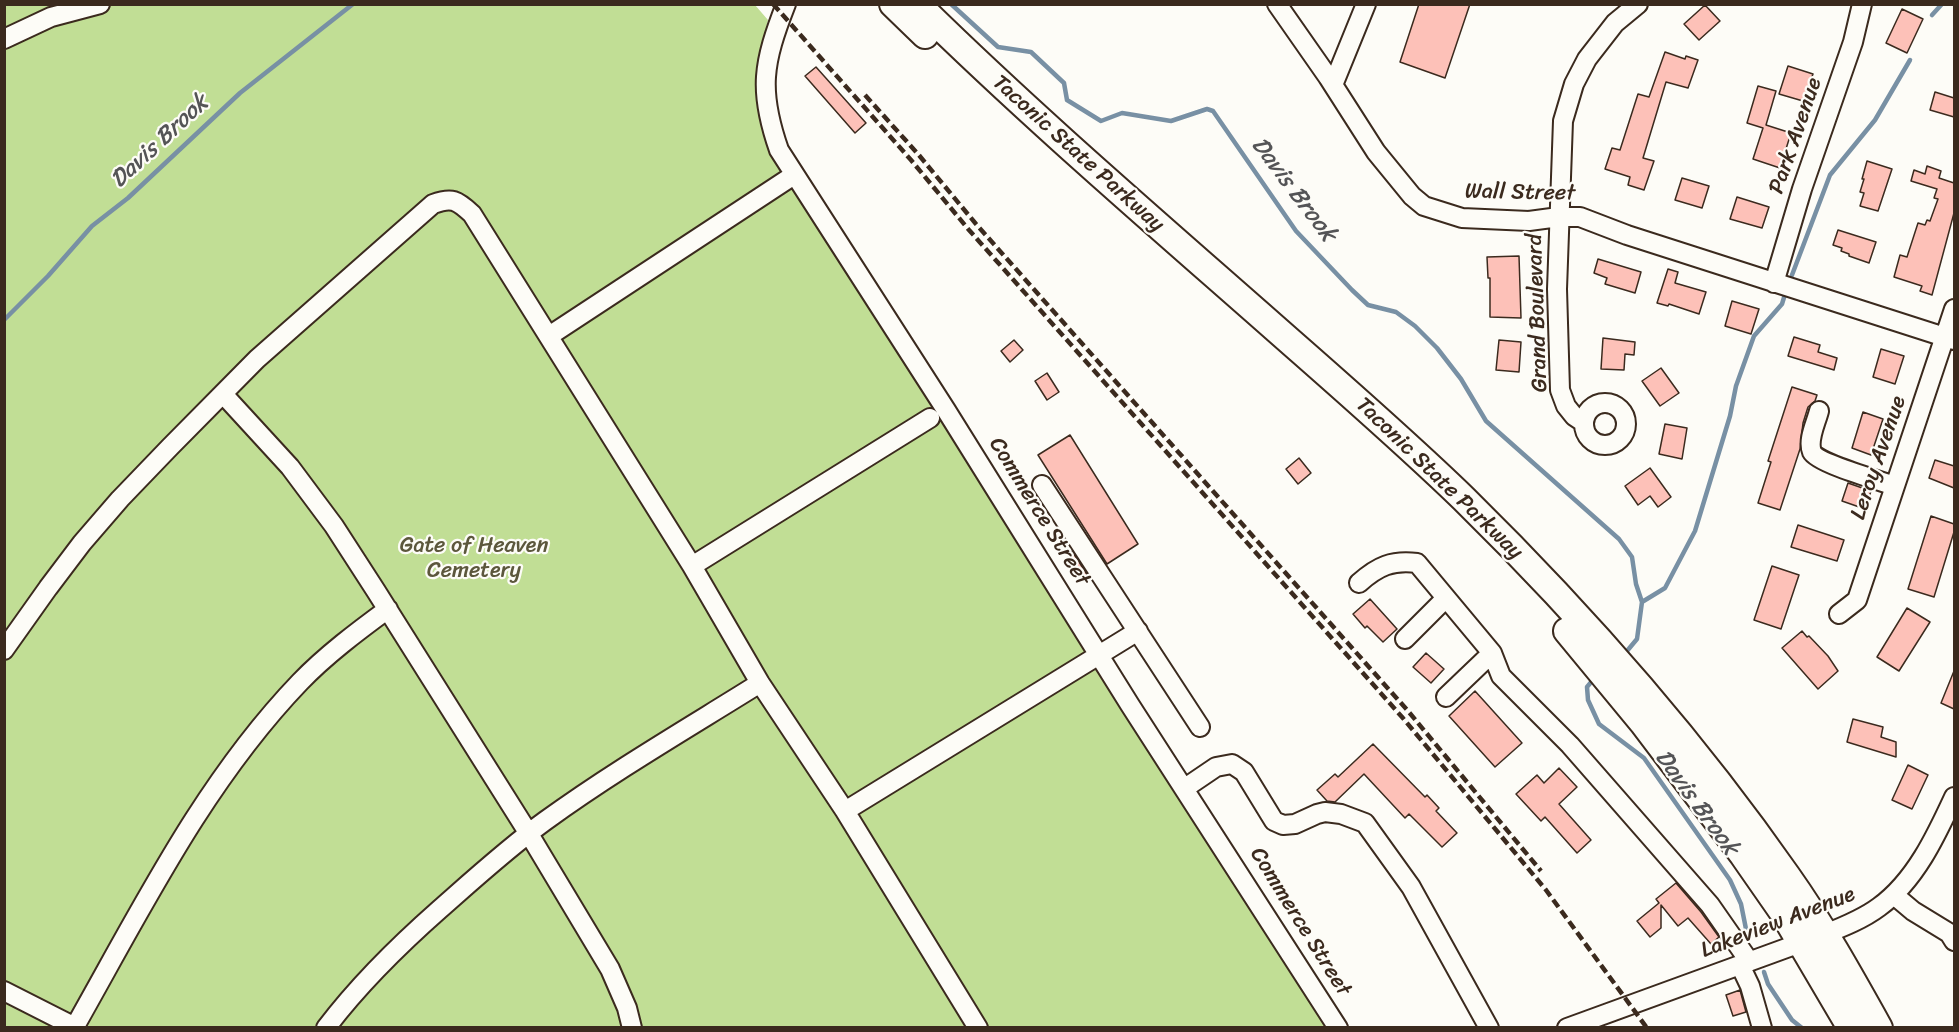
<!DOCTYPE html>
<style>
body{margin:0}
#map{position:relative;width:1959px;height:1032px;overflow:hidden;background:#fdfcf7;font-family:Sriracha,sans-serif}
canvas{display:block}
.frame{position:absolute;inset:0;border:6px solid #3b2a1e;pointer-events:none}
</style>
<div id="map">
<canvas width="1959" height="1032"></canvas>
<div class="frame"></div>
</div>
<script>
const ctx = document.querySelector('canvas').getContext('2d');
ctx.lineJoin = 'round';
function fillPath(path, color) { ctx.fillStyle = color; ctx.fill(path, 'evenodd'); }
function trace(path, color, width, dash) { ctx.strokeStyle = color; ctx.lineWidth = width; ctx.lineCap = dash ? 'butt' : 'round'; ctx.setLineDash(dash || []); ctx.stroke(path); }
function write(font, color, halo, rows, align = 'center') {
  ctx.font = font + ' Sriracha,sans-serif'; ctx.lineWidth = 4.5; ctx.setLineDash([]); ctx.textBaseline = 'middle'; ctx.strokeStyle = halo; ctx.fillStyle = color; for (const [text, x, y, turn = 0] of rows) {
    ctx.save(); ctx.translate(x, y); ctx.rotate((+turn || 0) * Math.PI / 180); ctx.textAlign = isNaN(turn) ? turn : align; if (halo) ctx.strokeText(text, 0, 0); ctx.fillText(text, 0, 0); ctx.restore();
  }
}
const green = new Path2D(`
 M5,4L755,5L768,20C761,50 752,84 759,115C761,124 765,133 767,142L1246,894L1328,1028H5Z`);
const stream = new Path2D(`
 M951,4L998,47L1031,52L1064,83L1067,100L1101,121L1122,113L1171,121L1207,109L1213,111L1296,231L1352,290L1368,305L1396,312L1415,326L1437,348L1461,379L1486,421L1619,539L1632,557L1636,584L1642,602L1637,639L1627,651
 M1932,15L1942,4
 M1792,275L1830,175L1875,120L1910,60
 M4,320L48,276L92,226L128,198L240,93L353,4
 M1642,602L1665,588L1695,531L1730,416L1736,386L1754,336L1782,304L1786,291
 M1592,681L1587,687L1588,700L1599,724L1644,758L1730,880L1741,904L1746,929
 M1764,972L1768,984L1792,1020L1802,1028`);
const building = new Path2D(`
 M1419,4H1470L1445,78L1400,62Z
 M1705,5L1720,21L1699,40L1684,24Z
 M1902,9L1923,19L1907,53L1886,43Z
 M1665,52L1685,59L1686,56L1698,60L1688,88L1666,82L1643,158L1654,161L1644,190L1628,185L1630,177L1605,169L1612,148L1620,150L1638,94L1649,97Z
 M1788,66L1813,74L1803,101L1779,94Z
 M816,67L866,123L855,133L805,76Z
 M1758,86L1776,91L1766,125L1791,133L1780,168L1753,159L1763,128L1747,123Z
 M1935,92L1954,98V117L1930,110Z
 M1867,161L1892,169L1878,211L1860,206L1864,193L1860,192L1864,179H1862Z
 M1927,166L1941,171L1939,178L1954,183V213L1932,295L1920,291L1922,286L1894,277L1900,255L1907,257L1918,223L1925,225L1927,220L1930,221L1938,199L1934,198L1937,189L1911,181L1914,170L1925,174Z
 M1682,178L1709,186L1702,208L1675,200Z
 M1737,197L1769,207L1762,228L1730,219Z
 M1838,230L1876,242L1869,263L1849,256V254L1841,251L1842,248L1833,245Z
 M1519,256L1521,318L1490,317V278H1488L1487,257Z
 M1598,259L1641,272L1635,293L1605,284L1607,278L1594,273Z
 M1668,269L1678,272L1675,283L1706,292L1699,314L1669,304L1668,306L1657,303Z
 M1732,301L1759,309L1751,334L1725,326Z
 M1794,337L1820,345L1818,352L1837,358L1834,370L1788,356Z
 M1603,338L1635,342L1634,355L1625,354L1624,370L1601,369Z
 M1014,340L1023,350L1010,362L1001,351Z
 M1499,340L1521,342L1519,372L1496,370Z
 M1881,349L1904,356L1895,384L1873,377Z
 M1661,368L1679,393L1660,406L1642,381Z
 M1047,373L1059,392L1047,400L1035,381Z
 M1792,387L1817,395L1815,401L1808,407L1803,423L1800,449L1780,510L1758,503L1771,462L1768,461Z
 M1863,412L1883,419L1871,455L1852,448Z
 M1665,424L1687,428L1682,459L1659,454Z
 M1070,435L1138,544L1107,564L1038,455Z
 M1299,458L1311,473L1298,484L1286,469Z
 M1935,460L1954,466V488L1929,478Z
 M1650,468L1671,497L1658,507L1650,496L1638,505L1625,486Z
 M1848,483L1871,491L1865,509L1842,501Z
 M1931,516L1954,524V532L1934,597L1908,589Z
 M1798,525L1844,540L1837,561L1791,547Z
 M1072,551L1088,576L1083,579L1067,554Z
 M1772,566L1799,575L1781,629L1754,620Z
 M1370,599L1397,629L1383,642L1367,626L1365,628L1353,614Z
 M1907,608L1930,622L1899,671L1877,657Z
 M1802,631L1807,637L1809,636L1828,656L1838,671L1818,689L1782,648Z
 M1426,653L1444,669L1431,683L1413,667Z
 M1954,671V709L1941,703Z
 M1475,691L1522,743L1495,767L1449,716Z
 M1853,719L1883,727L1881,737L1896,742V757L1847,742Z
 M1373,744L1425,797L1427,795L1439,808L1436,811L1457,833L1442,847L1409,814L1405,818L1364,774L1335,802L1327,801L1317,790L1335,774L1338,777Z
 M1908,765L1928,775L1912,809L1892,800Z
 M1559,768L1577,787L1559,804L1591,840L1577,853L1545,817L1541,821L1516,794L1537,775L1544,783Z
 M1676,883L1701,912L1719,937L1711,944L1688,918L1678,926L1661,905V928L1650,937L1637,921L1659,903L1656,899Z
 M1740,990L1746,1012L1733,1016L1726,995Z`);
const minor = new Path2D(`
 M786,4C763,63 758,90 779,150L946,410L1130,705L1338,1028
 M1277,4L1328,77L1376,152L1412,196L1424,206L1462,218L1529,221L1559,217H1580L1627,235L1954,340
 M4,39L51,17L100,4
 M1333,85L1366,4
 M1774,283L1802,189L1853,42L1862,4
 M549,336L794,175
 M223,394L290,467L334,526L376,591L529,834L610,969L627,1008L632,1028
 M1584 424a21 21 0 1 1 42 0a21 21 0 1 1-42 0Z
 M1819,411C1816,423 1807,440 1812,452C1817,463 1881,481 1895,486
 M1583,422L1574,416L1566,406L1560,390L1557,289L1563,121L1574,84L1587,59L1615,23L1638,4
 M1042,485L1200,727
 M692,566L930,418
 M1359,583C1378,566 1392,560 1417,563L1492,653L1501,676L1570,745L1710,905L1749,961
 M1839,614L1857,600L1954,309
 M1405,639L1446,598
 M4,650L48,588L82,543L120,499L170,447L257,359L433,204C452,197 457,200 472,214L692,566L760,683L845,811L978,1028
 M1446,697L1492,653
 M1185,788L1216,767L1232,764L1244,772L1274,821L1283,825L1295,824L1317,814L1325,812L1341,814L1365,823L1411,887L1489,1028
 M845,811L1138,631
 M1894,895L1913,911L1949,933L1954,941
 M1740,965L1750,986L1762,1028
 M4,991L77,1028
 M74,1028C142,908 204,782 300,682C326,655 358,631 388,609
 M326,1028C360,983 398,946 440,909C474,879 508,848 545,821C614,771 688,728 760,683
 M1567,1028L1825,934C1843,927 1863,919 1879,907C1915,881 1936,836 1954,797`);
const highway = new Path2D(`
 M893,4L925,35
 M917,4C1027,112 1143,212 1259,314C1328,375 1398,435 1464,499C1582,615 1693,741 1787,876C1821,924 1850,976 1879,1028
 M1567,631L1643,723L1743,855L1782,911L1851,1028`);
const rail = new Path2D(`
 M773,4L911,160L969,230L1402,717L1546,890L1647,1028
 M865,95L918,154L976,224L1408,711L1541,871`);
const streetNames = [
 ["Park Avenue",1796,136,-71],
 ["Taconic State Parkway",1078,154,42],
 ["Wall Street",1520,193,1],
 ["Grand Boulevard",1538,313,-92],
 ["Leroy Avenue",1879,458,-71],
 ["Taconic State Parkway",1439,479,44],
 ["Commerce Street",1039,512,58],
 ["Commerce Street",1300,922,58],
 ["Lakeview Avenue",1778,923,-21]
];
const parkNames = [
 ["Gate of Heaven",474,546],
 ["Cemetery",474,571]
];
const waterNames = [
 ["Davis Brook",160,142,-43],
 ["Davis Brook",1293,190,53],
 ["Davis Brook",1696,803,54]
];
fillPath(green, '#c1de95');
trace(stream, '#7890a4', 4.5);
fillPath(building, '#fdc1b8');
trace(building, '#3b2a1e', 1.5);
trace(minor, '#3b2a1e', 22);
trace(highway, '#3b2a1e', 30);
trace(minor, '#fdfcf7', 18);
trace(highway, '#fdfcf7', 26);
trace(rail, '#3b2a1e', 4.5, [9, 4.5]);
write('22px', '#3b2a1e', '#fdfcf7', streetNames);
write('22px', '#5c573c', '#fdfcf7', parkNames);
write('italic 24px', '#545456', '#fdfcf7', waterNames);
</script>
